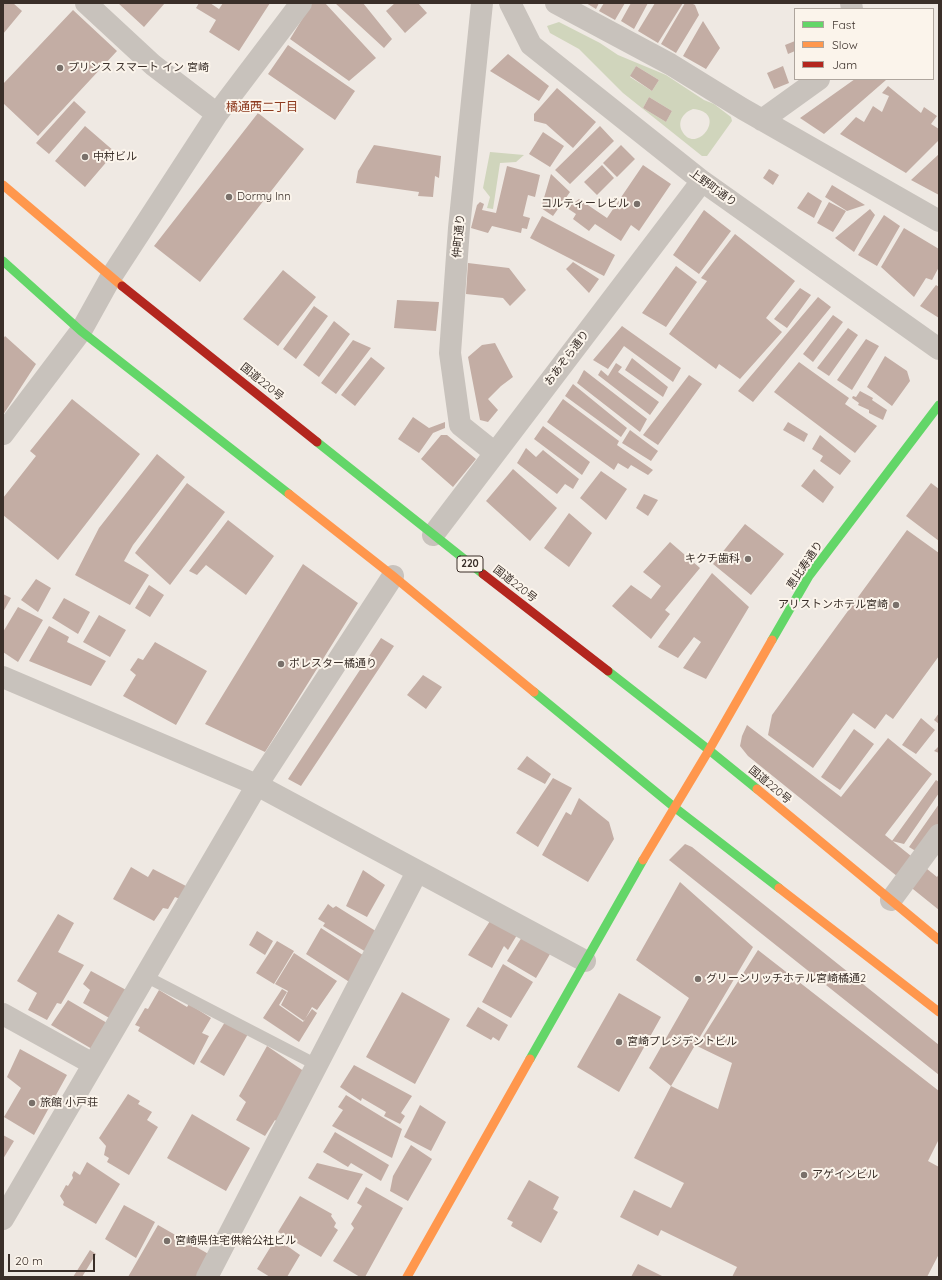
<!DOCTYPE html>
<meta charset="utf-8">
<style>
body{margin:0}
#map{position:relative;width:942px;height:1280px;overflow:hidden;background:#efe9e3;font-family:Quicksand,sans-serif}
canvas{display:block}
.frame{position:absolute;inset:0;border:4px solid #3a2f29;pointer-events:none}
.legend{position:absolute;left:794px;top:8px;width:140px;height:72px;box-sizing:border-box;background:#fbf4eb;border:1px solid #aea59d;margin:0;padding:5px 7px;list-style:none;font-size:12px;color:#3a2f29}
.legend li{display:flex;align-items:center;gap:8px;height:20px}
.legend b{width:20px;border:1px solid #aea59d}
.scale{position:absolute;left:8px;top:1254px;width:87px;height:18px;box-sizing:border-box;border:2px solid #3a2f29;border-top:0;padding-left:5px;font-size:12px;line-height:14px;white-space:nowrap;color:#3a2f29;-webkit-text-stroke:3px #fbf4eb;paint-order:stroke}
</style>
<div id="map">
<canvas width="942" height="1280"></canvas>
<div class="frame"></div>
<ul class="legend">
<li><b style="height:5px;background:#63d668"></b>Fast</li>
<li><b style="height:5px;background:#ff974d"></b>Slow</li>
<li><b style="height:5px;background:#b3261e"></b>Jam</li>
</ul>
<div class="scale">20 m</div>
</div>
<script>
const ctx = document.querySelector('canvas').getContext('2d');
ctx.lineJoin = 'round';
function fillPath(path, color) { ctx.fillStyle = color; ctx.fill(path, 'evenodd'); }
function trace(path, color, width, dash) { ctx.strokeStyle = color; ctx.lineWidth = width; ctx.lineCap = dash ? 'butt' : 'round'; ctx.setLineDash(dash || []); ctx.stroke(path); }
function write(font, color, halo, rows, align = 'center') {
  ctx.font = font + ' Quicksand,"Noto Sans JP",sans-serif'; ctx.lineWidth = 4; ctx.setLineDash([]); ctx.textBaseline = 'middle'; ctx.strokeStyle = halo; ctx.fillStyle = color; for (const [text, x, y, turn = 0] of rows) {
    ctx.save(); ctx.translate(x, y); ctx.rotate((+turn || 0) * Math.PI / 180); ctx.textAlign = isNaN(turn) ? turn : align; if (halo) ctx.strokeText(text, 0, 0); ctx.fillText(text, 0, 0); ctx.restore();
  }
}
const green = new Path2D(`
 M559,22L600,43L618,55L666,75L704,100L714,104L731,117L732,121L707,156H702L623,93L579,49L550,33L547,26ZM636,66L659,80L652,91L630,77ZM649,97L672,111L666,122L643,108ZM693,109C730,112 696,157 682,131C677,121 684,112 693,109Z
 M490,152L524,155L516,162L500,163L493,209L487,208L490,197L483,188Z`);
const building = new Path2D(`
 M3,3H13L22,11L3,34Z
 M118,3H165L144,27Z
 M199,3H210L219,9L223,3H270L239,51L209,32L216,20L196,8Z
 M312,3H325L376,58L349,81L290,39Z
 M335,3H363L392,39L384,48Z
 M395,3H418L427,13L405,33L386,11Z
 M586,3H599L596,9Z
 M604,3H625L615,20L599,11Z
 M631,3H648L634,29L621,21Z
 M655,3H683L658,43L638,31Z
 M685,3H691L695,5L699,15L676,53L661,44Z
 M73,10L117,51L38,136L3,103V84Z
 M703,21L720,48L706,69L683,56Z
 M795,41V51L788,54L785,45Z
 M288,45L355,91L335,120L268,74Z
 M508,54L549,86L539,101L490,71Z
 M636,66L659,80L652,91L630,76Z
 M783,66L789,83L774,89L767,73Z
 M855,79L886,80L824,134L800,118Z
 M888,86L921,113L924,107L937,116L931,124L939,129V140L906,173L840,134L856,117L864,122L873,106L882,112L889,96L882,93Z
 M557,88L596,122L573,148L546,124L534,121V114Z
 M649,97L672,111L666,122L643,108Z
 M74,101L86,112L49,154L36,143Z
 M258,113L304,149L200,282L154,246Z
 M85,126L115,152L85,187L55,161Z
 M600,126L614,141L570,184L555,170Z
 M543,132L564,146L550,167L529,154Z
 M374,145L441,156L439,178L435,176L433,197L418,196L419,192L356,183L358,171Z
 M621,145L635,159L617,177L603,163Z
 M939,154V195L911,180Z
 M602,165L614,178L597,195L584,182Z
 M643,165L671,184L639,231L631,225L621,241L595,224L589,231L573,219L576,214L567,208L579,199L607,218Z
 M507,166L540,175L535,197L528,195L523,216L530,218L527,229L522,228L521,233L492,226L488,233L471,228L477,205L480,202L484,204L482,210L496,213Z
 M769,169L779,175L773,185L763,178Z
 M551,174L570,192L553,216L541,208Z
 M832,185L865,205L847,211L825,197Z
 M808,192L822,201L814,218L797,208Z
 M829,202L846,211L833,232L817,223Z
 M870,209L875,215L854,252L835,238Z
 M704,210L731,231L699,274L673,255Z
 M884,215L900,226L877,266L858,255Z
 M542,216L615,255L604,276L530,238Z
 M904,228L939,249V267L932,280L926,278L914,297L881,267Z
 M735,234L795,281L766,318L782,332L740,379L719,364L716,369L669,334L707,281L701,278Z
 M573,262L599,279L589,293L566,269Z
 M468,263L509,268L526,290L510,306L503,298L466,294Z
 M676,266L697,282L666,327L642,313Z
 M283,270L316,297L278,346L243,319Z
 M936,285L939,287V318L920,306Z
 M800,288L811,295L787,328L774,319Z
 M818,297L831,307L753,402L738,391Z
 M397,300L439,302L436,331L394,328Z
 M314,306L328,316L296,359L283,349Z
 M833,315L843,322L813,362L803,354Z
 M334,321L350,334L319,377L303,365Z
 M622,326L681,368L673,382L624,346L608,369L593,360Z
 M848,328L858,335L829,376L817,368Z
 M5,336L36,364L3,415V339Z
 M866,339L879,346L852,390L837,380Z
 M353,340L371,348L336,394L321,383Z
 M495,343L513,377L501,386L488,399L498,410L488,422L480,420L468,357L482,345Z
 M885,356L907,371L910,381L892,406L867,387Z
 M371,357L385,368L355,406L341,395Z
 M632,358L668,387L663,397L625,370Z
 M799,362L849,398L845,404L877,426L855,453L774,392Z
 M616,363L622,367L618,372L659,402L650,415L598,375L601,370L608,376Z
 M584,370L647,419L640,432L577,383Z
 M689,375L702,384L658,445L643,435Z
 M573,384L627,428L621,437L565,396Z
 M860,391L873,398L872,400L887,410L883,420L869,413V410L858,405L859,403L852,398L853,396L856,397Z
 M72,399L140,454L58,560L3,515V498L36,456L30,451Z
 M563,399L619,441L617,445L653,470L648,475L631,465L628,469L618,463L614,470L547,422Z
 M413,417L429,428L445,422V428L433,433L419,453L398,439Z
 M788,422L808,434L804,442L783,430Z
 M543,426L590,462L582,475L534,439Z
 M630,430L658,451L651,461L622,443Z
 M441,435H447L476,459L453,487L421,459Z
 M820,435L851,461L840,475L820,461L823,456L812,449Z
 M526,448L536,457L543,450L579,479L573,489L565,484L557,494L517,463Z
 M157,454L185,477L133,545L124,561L149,575L130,605L75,575L99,528Z
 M513,469L557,508L530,541L486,501Z
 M814,469L834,487L823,503L801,486Z
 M601,471L627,489L606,520L580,498Z
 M187,483L225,512L170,585L135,553Z
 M931,483L939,489V541L906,516Z
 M644,494L658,500L648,516L636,508Z
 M569,513L592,533L569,567L544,548Z
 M228,520L274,556L246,595L206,565L197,575L189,571Z
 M745,524L784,554L751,595L713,564Z
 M907,530L939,553V656L893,719L886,714L875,729L853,713L813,768L768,735L772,715Z
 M670,542L700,568L665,610L670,614L651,639L612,606L631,585L651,599L661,586L643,572Z
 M303,564L358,603L265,752L205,724Z
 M712,573L749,607L706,679L683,668L701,642L694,637L678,658L658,647Z
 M36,579L51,588L38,612L21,600Z
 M149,585L164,595L150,617L135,608Z
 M3,594L11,598L3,612Z
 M64,598L90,612L78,634L52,618Z
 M18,607L43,620L18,662L3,652V632Z
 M99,615L126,630L110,657L83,642Z
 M49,626L69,637L67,642L106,661L91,686L29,661Z
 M381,638L394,646L301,786L288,779Z
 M155,642L207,671L176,725L123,696L136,675L130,670L138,658L143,660Z
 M423,675L442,687L426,709L407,695Z
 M939,713V724L934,720Z
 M921,718L935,730L916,754L902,745Z
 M747,725L841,797L888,738L932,774L885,835L937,877L939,874V910L748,756L740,746L742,736Z
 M854,729L874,744L840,790L821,777Z
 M939,746V753L934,751Z
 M527,756L551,774L545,784L517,769Z
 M553,778L572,788L538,847L516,833Z
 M936,780L939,782V793L904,844L892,841Z
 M579,798L609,822L614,839L588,882L542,855L566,812L571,815Z
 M939,804V835L924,856L909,847Z
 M685,844L692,847L939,1045V1075L669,860Z
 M131,867L148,877L153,869L186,886L180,899L175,897L168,909L163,908L154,921L113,899Z
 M363,870L385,885L367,917L346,906Z
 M680,882L753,947L671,1086L649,1068L689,998L636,960Z
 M328,904L333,908L336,906L382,935L371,955L323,926L325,923L318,919Z
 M58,914L74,923L58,952L84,965L61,1004L57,1003L47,1020L28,1010L37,993L17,981Z
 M490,921L517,935L508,950L504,946L492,968L468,955Z
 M321,928L369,959L354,985L306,954Z
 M257,931L273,941L265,955L249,945Z
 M522,937L550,954L536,978L507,961Z
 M277,941L294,951L274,984L256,973Z
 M758,950L939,1091V1139L928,1161L939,1167V1254L927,1277H732L737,1267L661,1230L658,1236L620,1217L634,1190L671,1208L684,1183L634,1158L671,1086L718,1109L732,1063L697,1046Z
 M294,953L337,981L317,1010L312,1007L304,1021L281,1005L288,991L275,984Z
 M503,964L533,982L511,1018L482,1002Z
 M91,971L128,991L111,1019L83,1003L90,990L83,984Z
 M282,989L287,992L279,1005L303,1022L312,1009L317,1013L299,1042L263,1018Z
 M159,990L187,1007L189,1004L211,1018L202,1033L209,1036L194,1065L138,1031L140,1027L135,1025L145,1008L148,1009Z
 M402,992L450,1019L415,1084L366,1057Z
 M619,993L661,1017L619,1092L577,1067Z
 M68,1000L107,1023L92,1049L51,1025Z
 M478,1007L508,1025L499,1041L493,1037L491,1040L466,1026Z
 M225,1022L248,1034L224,1076L200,1062Z
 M267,1046L308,1074L281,1125L275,1120L265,1136L236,1120L246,1102L239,1096Z
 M20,1049L67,1075L34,1135L4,1117L21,1088L7,1077Z
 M354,1065L412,1096L401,1113L405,1116L400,1124L384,1116L386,1112L362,1098L361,1101L340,1087Z
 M128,1094L140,1101L138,1104L152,1112L147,1120L158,1127L129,1175L107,1162L109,1158L104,1155L106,1146L99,1138Z
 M346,1095L402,1129L392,1158L332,1126L343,1110L338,1107Z
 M420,1105L446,1122L431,1151L404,1137Z
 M192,1114L250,1148L226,1191L167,1158Z
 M335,1132L389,1165L381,1181L351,1163L348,1167L323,1152Z
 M3,1135L14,1141L3,1159Z
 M411,1145L432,1159L408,1201L390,1191L393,1176Z
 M87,1162L120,1184L96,1224L63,1205L64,1202L60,1196L66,1185L68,1186L73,1178L72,1175L74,1171L80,1175Z
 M317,1163L363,1174L348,1200L308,1178Z
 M529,1180L559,1197L553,1209L558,1212L541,1243L511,1226L513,1222L507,1219Z
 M366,1187L403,1208L365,1277H360L333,1261L354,1228L351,1224L362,1206L357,1203Z
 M300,1196L332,1214L331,1216L336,1223L334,1227L338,1230L321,1257L278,1232Z
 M124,1205L155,1222L136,1258L105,1239Z
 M158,1225L212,1256L201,1277H128Z
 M276,1238L300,1255L287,1277H270L257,1269Z
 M90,1250L96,1254L82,1277H73Z
 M638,1264L664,1277H631Z`);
const lane = new Path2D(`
 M145,976L317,1065`);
const street = new Path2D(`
 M86,3L153,65L217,114
 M482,3L459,228L450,353L460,425L495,453
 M510,3L531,45L702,181L939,349
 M556,3L670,64L743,109L939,221
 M851,3L852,9
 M762,120L819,79
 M3,434L81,331L111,277L217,114L301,3
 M433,535L702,181
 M3,677L257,785L585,961
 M891,900L939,835
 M3,1014L93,1064
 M3,1219L257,785L393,576
 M207,1277L417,872`);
const fast = new Path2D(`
 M3,261L81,331L289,494
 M317,442L483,574
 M772,640L809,576L939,405
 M608,671L709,750L757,789
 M534,692L674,807L779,888
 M530,1059L643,860`);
const slow = new Path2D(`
 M3,185L122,286
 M289,494L393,576L534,692
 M757,789L939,940
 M643,860L709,750L772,640
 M779,888L939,1012
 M407,1277L530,1059`);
const jam = new Path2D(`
 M122,286L317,442
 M483,574L608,671`);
const markers = [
 [60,68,4,"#79706a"],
 [85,157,4,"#79706a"],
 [229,197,4,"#79706a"],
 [637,204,4,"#79706a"],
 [748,559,4,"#79706a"],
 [896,605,4,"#79706a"],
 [281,664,4,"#79706a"],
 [698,979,4,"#79706a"],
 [619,1042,4,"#79706a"],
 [32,1103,4,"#79706a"],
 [804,1175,4,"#79706a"],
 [167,1241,4,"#79706a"]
];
const shields = [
 [470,564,26]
];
const shieldNames = [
 ["220",470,564]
];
const poiNames = [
 ["プリンス スマート イン 宮崎",68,68],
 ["中村ビル",93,157],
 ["Dormy Inn",237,197],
 ["コルティーレビル",629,204,"right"],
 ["キクチ歯科",740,559,"right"],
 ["アリストンホテル宮崎",888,605,"right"],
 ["ポレスター橘通り",289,664],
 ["グリーンリッチホテル宮崎橘通2",706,979],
 ["宮崎プレジデントビル",627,1042],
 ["旅館 小戸荘",40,1103],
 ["アゲインビル",812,1175],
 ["宮崎県住宅供給公社ビル",175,1241]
];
const streetNames = [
 ["上野町通り",713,188,36],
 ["仲町通り",459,236,-85],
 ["おあぞら通り",567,358,-53],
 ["国道220号",262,382,39],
 ["恵比寿通り",805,565,-56],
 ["国道220号",515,584,38],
 ["国道220号",770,785,40]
];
const neighbourhoodNames = [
 ["橘通西二丁目",262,107]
];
fillPath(green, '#d0d5bc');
fillPath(building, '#c3ada4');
trace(lane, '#c8c2bc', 12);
trace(street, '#c8c2bc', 22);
trace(fast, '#63d668', 9);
trace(slow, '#ff974d', 9);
trace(jam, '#b3261e', 9);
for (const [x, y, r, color] of markers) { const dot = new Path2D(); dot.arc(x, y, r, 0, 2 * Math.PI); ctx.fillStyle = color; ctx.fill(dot); trace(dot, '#fbf4eb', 1.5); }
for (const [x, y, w] of shields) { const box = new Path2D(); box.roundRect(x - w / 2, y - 8, w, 16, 3); ctx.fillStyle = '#fbf4eb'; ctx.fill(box); trace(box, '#3a2f29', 1); }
write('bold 10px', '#3a2f29', null, shieldNames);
write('11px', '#3a2f29', '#fbf4eb', poiNames, 'left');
write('11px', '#3a2f29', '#fbf4eb', streetNames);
write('12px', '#8d3a1f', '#fbf4eb', neighbourhoodNames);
</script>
